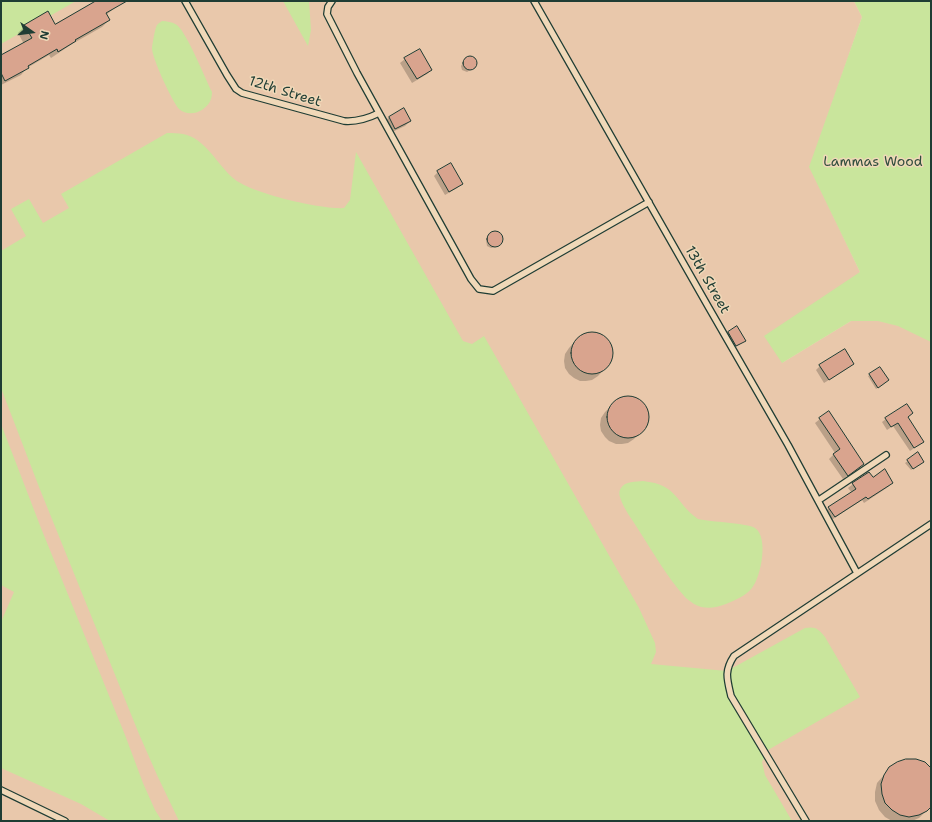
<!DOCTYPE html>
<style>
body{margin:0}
#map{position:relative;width:932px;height:822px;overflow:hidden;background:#f0d8b8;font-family:"Shantell Sans",sans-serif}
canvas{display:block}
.frame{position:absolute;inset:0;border:2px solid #1f3d34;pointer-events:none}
.north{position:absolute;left:12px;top:12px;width:40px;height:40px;-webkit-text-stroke:3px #f0d8b8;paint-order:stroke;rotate:104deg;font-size:11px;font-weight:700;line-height:16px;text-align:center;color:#1f3d34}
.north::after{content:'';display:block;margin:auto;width:14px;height:18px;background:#1f3d34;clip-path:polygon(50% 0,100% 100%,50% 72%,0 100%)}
</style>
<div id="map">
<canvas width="932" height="822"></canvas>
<div class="frame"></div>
<div class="north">N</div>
</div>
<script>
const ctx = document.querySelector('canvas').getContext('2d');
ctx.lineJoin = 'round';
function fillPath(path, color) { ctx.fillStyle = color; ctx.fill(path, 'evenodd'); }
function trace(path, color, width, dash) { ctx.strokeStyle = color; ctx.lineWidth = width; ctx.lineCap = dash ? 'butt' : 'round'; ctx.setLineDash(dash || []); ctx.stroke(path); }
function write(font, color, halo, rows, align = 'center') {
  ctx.font = font + ' "Shantell Sans",sans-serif'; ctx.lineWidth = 3; ctx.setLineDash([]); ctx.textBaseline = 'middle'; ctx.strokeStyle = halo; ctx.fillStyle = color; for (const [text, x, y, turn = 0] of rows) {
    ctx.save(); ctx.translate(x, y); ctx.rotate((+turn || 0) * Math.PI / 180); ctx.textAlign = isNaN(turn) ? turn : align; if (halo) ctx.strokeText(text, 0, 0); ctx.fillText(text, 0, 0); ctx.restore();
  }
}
const built = new Path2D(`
 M1,1H854L862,17L810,167L860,272L782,363L851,321L931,277V821H1Z`);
const green = new Path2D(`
 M1,1H76L1,44Z
 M283,1H309L311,30L308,46Z
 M854,1H931V342L898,326L878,321H851L782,363L764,336L860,272L809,167L862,17Z
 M162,21C167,21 172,22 177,25C187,33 205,78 212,92C212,100 209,105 202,110C195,114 186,115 179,109C172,101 153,60 152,49C152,46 155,28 157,25C158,24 160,22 162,21Z
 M167,133C172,133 178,133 183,134C205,138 217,164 233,178C249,193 323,210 344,208L350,200L356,152L463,341L472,344L484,336L639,608L655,643L656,652L651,664L727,671L805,628C815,626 819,629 825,637L860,697L768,750L762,762L765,775L792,821H179L157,775L139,734L39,487L1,388V251L26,236L11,209L29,199L43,223L69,208L61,194Z
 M1,424L41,528L125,735L143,783L155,810L162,821H110L81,804L1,768V622L14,592L1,585Z
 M643,481C679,485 674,502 698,519C711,522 747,523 755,528C769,537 761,577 752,588C746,596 735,600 726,604C715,608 705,610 694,604C691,602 687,599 685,597C666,576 653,552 638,529C632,519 623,508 620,497C619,495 619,490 621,488C625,481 636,482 643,481Z`);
const shadow = new Path2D(`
 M98,1H112L116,7L106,15L109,20L102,27L72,44L51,58L49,55L27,68L21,75L1,85V56L24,44L18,33L25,26L47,12L55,25Z
 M471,57L475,59L476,63L472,69L467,72L462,70L461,66L466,58Z
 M405,59L431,70L427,74L412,83L400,63Z
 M389,117L410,121L405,126L390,133L385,122Z
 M438,172L461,183L457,188L445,195L434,176Z
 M497,232L502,237V241L496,247L491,248L487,246L486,240L488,236L490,233Z
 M737,327L742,343L734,348L726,334Z
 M588,333H595L601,335L607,339L611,345L612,351V358L609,364L598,376L592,380L586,381H580L574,378L569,374L565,368L564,361L565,354L569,348L576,340L581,336Z
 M853,363L848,368L824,383L816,370L820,366Z
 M870,375L886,382L876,389L868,376Z
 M629,397L636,399L641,402L645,407L647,413L648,420L646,426L634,439L628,443L622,444H616L609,441L605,437L601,431L600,425L601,418L605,412L617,400L623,398Z
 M907,418L923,442L910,451L893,426L887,430L882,422L886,419Z
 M820,419L863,464L843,479L829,459L835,453L815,423Z
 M918,454L921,464L911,470L905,463Z
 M872,479L892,483L888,487L864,503L862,500L830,521L824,513L829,508L852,493L848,488L853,484Z
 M890,768L931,769V806L919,818L912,821H892L885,817L879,810L875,801V792L877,783Z`);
const building = new Path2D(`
 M96,1H127L106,13L110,20L75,40L76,41L58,52L57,49L28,66L29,68L5,81L1,73V55L32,38L24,25L48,11L55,24Z
 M420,49L432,70L417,79L404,58Z
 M463 63a7 7 0 1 1 14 0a7 7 0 1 1-14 0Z
 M404,108L411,121L395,129L389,117Z
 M451,163L463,184L449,192L437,171Z
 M487 239a8 8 0 1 1 16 0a8 8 0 1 1-16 0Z
 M737,326L746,341L736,346L728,332Z
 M571 353a21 21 0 1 1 42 0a21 21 0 1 1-42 0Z
 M845,349L854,364L829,380L819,365Z
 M880,367L889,380L878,388L869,374Z
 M607 417a21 21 0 1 1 42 0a21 21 0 1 1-42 0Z
 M907,404L913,413L908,417L924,442L914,448L898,423L891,427L885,418Z
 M829,411L864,464L848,476L833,454L840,449L819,418Z
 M918,452L924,462L913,469L907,460Z
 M885,469L893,483L868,499L866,497L835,517L828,507L856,489L852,483L869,472L873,477Z
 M906,759H916L925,762L931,768V807L927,811L919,815L909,817L900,815L892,810L885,803L882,794L881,784L884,775L889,767L897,762Z`);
const service = new Path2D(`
 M185,1L227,75L236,89L242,93L344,121C357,122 367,119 379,113
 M332,1L328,7L327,14L357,73L471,279L479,289L493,291L649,202
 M534,1L709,308L788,445L857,573
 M819,500L886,455
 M1,790L65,821
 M806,821L731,696C727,679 724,671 734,656L931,524`);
const streetNames = [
 ["12th Street",285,92,17],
 ["13th Street",707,280,60]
];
const parkNames = [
 ["Lammas Wood",873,162]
];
fillPath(built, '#e9c8ab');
fillPath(green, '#c9e59c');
fillPath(shadow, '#0003');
fillPath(building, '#d9a48e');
trace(building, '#1f3d34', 1);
trace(service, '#1f3d34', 8);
trace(service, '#f0d8b8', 5.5);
write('14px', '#1f3d34', '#f0d8b8', streetNames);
write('14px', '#304e3e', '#f0d8b8', parkNames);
</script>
